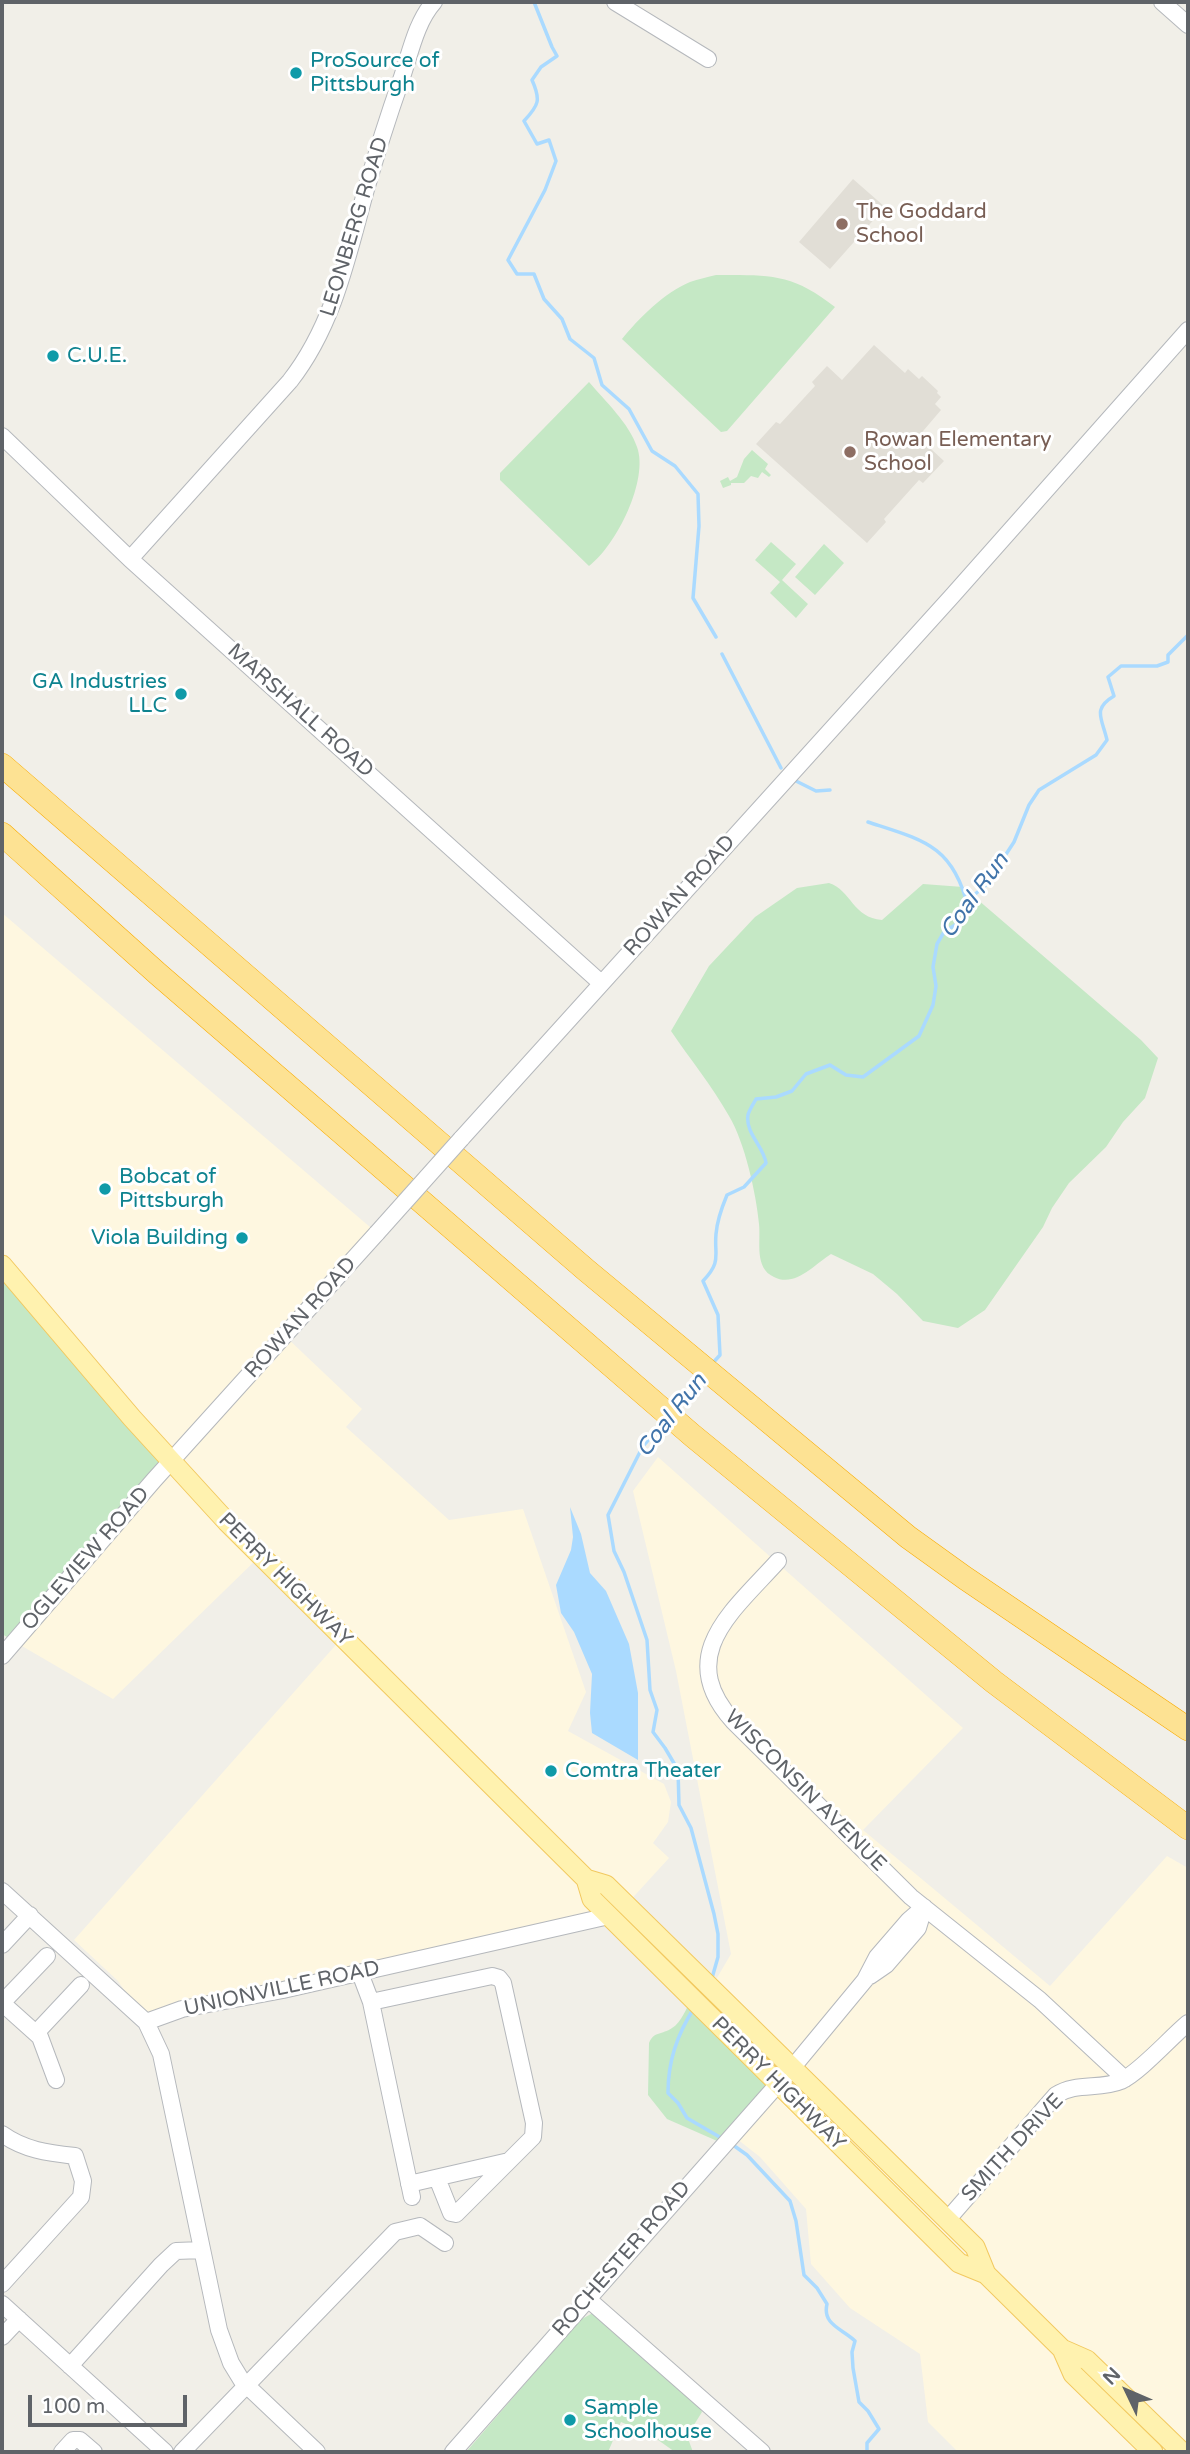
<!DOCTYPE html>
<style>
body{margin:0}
#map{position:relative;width:1190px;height:2454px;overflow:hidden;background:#f1efe8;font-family:"Varela Round",sans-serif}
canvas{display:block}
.frame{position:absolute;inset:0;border:4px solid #5f6368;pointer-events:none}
.north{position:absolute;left:1092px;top:2356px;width:70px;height:70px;-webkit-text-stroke:5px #fff;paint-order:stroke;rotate:314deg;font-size:19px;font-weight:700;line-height:28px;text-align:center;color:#5f6368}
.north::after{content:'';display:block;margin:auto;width:24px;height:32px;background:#5f6368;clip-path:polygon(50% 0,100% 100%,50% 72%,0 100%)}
.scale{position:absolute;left:28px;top:2395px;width:159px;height:32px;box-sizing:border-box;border:4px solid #5f6368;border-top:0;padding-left:9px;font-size:21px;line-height:24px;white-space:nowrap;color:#5f6368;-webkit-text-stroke:5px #fff;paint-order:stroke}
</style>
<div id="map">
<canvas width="1190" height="2454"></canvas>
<div class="frame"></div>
<div class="north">N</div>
<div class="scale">100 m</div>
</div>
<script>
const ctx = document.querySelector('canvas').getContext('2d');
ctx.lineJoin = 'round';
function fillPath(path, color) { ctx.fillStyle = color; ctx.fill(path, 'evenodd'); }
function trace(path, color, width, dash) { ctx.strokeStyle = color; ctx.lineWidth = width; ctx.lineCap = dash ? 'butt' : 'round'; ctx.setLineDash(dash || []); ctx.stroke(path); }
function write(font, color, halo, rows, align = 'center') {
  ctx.font = font + ' "Varela Round",sans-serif'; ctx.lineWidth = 6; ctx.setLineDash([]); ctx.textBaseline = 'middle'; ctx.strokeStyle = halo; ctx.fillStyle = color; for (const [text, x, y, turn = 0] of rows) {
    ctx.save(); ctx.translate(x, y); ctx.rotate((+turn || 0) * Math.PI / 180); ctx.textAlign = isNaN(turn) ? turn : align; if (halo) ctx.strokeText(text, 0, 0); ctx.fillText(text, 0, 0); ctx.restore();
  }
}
const commercial = new Path2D(`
 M2,913L377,1233L285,1336L362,1409L346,1427L449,1520L523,1509L586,1692L568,1731L664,1784L671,1802L668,1822L653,1843L669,1858L626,1905L609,1916L146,2022L118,1981L74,1940L342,1638L260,1556L113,1699L15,1642L2,1265Z
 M658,1457L963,1728L863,1830L1050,1986L1167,1856L1188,1868V2452H958L928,2422L920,2354L850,2308L811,2264L806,2209L760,2157L732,2135L792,2067L711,1988L731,1954L676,1671L633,1491Z`);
const education = new Path2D(`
 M853,179L885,207L830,269L799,242Z
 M874,345L905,373L908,369L919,379L922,376L938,391L937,393L941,397L935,404L941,410L918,437L944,461L923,483L919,480L884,519L886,522L867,543L756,444L776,422L780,424L815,386L812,382L827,366L842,380Z`);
const green = new Path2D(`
 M716,275C769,275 792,273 835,307L727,431L721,432L622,339C639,318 664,293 690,282C698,279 708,277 716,275Z
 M589,382C605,401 629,423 637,447C649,479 617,545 589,566L500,480V473Z
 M752,450L768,464L765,469L771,475L769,477L762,472L758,478L751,476L744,483H731V485L723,488L720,481L728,477L730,481L737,477L744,459Z
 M771,542L796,564L782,580L808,604L796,618L770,593L780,582L755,560Z
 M824,544L844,563L815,595L795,577Z
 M829,883C851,890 853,918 882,920L923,884L963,887L1141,1040L1158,1058L1145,1098L1123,1122L1106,1147L1069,1183L1052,1208L1043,1227L985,1310L958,1328L923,1321L897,1294L873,1274L831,1254C815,1264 795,1288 774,1277C754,1268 761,1242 759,1224C756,1193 745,1143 729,1116C712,1086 690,1059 671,1031L709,966L755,917L797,888Z
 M2,1265L171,1462L15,1642L2,1634Z
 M692,1998L778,2083L724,2144L667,2119L648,2095L649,2043C654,2031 662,2035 672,2028C681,2023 687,2007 692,1998Z
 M600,2309L697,2402L702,2412L687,2436L693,2452H675L651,2435L621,2422L608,2452H504L501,2450L500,2452H466L580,2320Z`);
const water = new Path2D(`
 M570,1507L581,1534L590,1573L606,1591L629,1644L638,1693V1760L592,1733L590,1713L592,1674L574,1632L561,1613L556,1585L571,1550L573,1537Z`);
const stream = new Path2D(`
 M534,2L552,47L557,56L541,67L532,80C541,100 539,105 524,121L537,144L549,140L556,161L545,190L508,260L517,274H534L544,299L562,319L570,339L594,358L602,385L629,409L652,451L675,466L698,494L699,526L693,598L716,637
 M722,654L781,768
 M796,781L816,791L830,790
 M868,822C923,840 953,845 968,907
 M711,1365L720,1355L718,1315L703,1281C722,1261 714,1256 716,1234C717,1221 722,1207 727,1195L744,1187L766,1163C764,1147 745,1133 748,1115C749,1110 754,1103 756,1099L776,1097L792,1091L806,1074L830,1065L846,1075L863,1077L919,1036L933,1005L936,986L933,967L937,944L944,932L963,920L974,895L986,885L1014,842L1029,805L1039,790L1096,755L1107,740C1102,718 1092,709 1114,696L1108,677L1121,666H1157L1168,662V655L1188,635
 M675,1408L702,1377
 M664,1422L643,1446L608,1515L614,1551L624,1572L647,1640L650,1690L657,1710L653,1732L665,1748L678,1770L679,1805L691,1828L714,1914L718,1934V1957L712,1978
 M694,2008C677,2035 668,2061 668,2093L678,2103L687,2118L723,2139
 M733,2145L747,2155L790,2201L796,2221L804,2275L817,2288L827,2304C822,2325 843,2329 855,2341L852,2352L853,2368L859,2402L868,2411L879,2429L867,2443V2452`);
const minor = new Path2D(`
 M615,2L708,59
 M1162,2L1188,25
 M2,436L130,559L601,983
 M130,559L290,381C333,326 347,259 365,193C376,155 388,117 401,80C410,54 416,22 434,2
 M461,1139L953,595L1188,330
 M778,1561C733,1611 674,1655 733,1721L911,1897L1040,2000L1125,2079
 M2,1656L154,1480L377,1233
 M2,1891L146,2022L161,2054L219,2330L231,2363L242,2381L317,2452
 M2,1945L30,1915
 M360,1973L371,2002L492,1976L499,1978L503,1983L534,2123L533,2137L456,2214L451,2213L437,2178
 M870,1976L886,1965L918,1928L924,1908
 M371,2002L412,2197
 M2,2003L40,2037L56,2080
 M2,2003L47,1956
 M146,2022L182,2009L283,1990L609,1916
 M36,2033L81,1985
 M2,2134C24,2150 48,2153 75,2156L83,2181L81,2197L2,2284
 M409,2184L509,2161
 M948,2219L1056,2095C1076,2082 1100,2090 1121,2081C1140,2072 1170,2038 1188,2023
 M588,2299L762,2452
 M2,2304L165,2452
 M2,2337L19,2319
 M70,2366L161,2265L176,2251L202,2250
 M62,2452L73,2440H80L94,2452
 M182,2452L395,2232L420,2226L445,2243
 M453,2452L793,2067L865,1980L877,1957L909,1920L924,1907`);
const major = new Path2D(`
 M2,1265L132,1418L227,1522L586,1879L592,1899L959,2263L986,2274
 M586,1879L606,1885L975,2247L986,2274L1062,2349L1087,2360L1182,2452
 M1062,2349L1073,2374L1153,2452`);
const highway = new Path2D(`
 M2,765L586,1270L908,1537L965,1578L1188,1729
 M2,834L158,974L693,1436L994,1682L1188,1828`);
const minorBridge = new Path2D(`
 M377,1233L461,1139`);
const markers = [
 [296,73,7,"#0f9aa8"],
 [842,224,7,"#8d6e63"],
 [53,356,7,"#0f9aa8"],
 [850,452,7,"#8d6e63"],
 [181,694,7,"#0f9aa8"],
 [105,1189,7,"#0f9aa8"],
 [242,1238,7,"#0f9aa8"],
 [551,1771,7,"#0f9aa8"],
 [570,2420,7,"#0f9aa8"]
];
const cultureNames = [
 ["ProSource of",310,61],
 ["Pittsburgh",310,85],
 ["C.U.E.",67,356],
 ["GA Industries",167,682,"right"],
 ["LLC",167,706,"right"],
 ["Bobcat of",119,1177],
 ["Pittsburgh",119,1201],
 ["Viola Building",228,1238,"right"],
 ["Comtra Theater",565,1771],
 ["Sample",584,2408],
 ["Schoolhouse",584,2432]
];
const educationNames = [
 ["The Goddard",856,212],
 ["School",856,236],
 ["Rowan Elementary",864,440],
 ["School",864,464]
];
const streetNames = [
 ["LEONBERG ROAD",355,227,-73],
 ["MARSHALL ROAD",300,711,42],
 ["ROWAN ROAD",680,896,-48],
 ["ROWAN ROAD",301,1318,-48],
 ["OGLEVIEW ROAD",86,1559,-49],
 ["PERRY HIGHWAY",285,1580,45],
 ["WISCONSIN AVENUE",805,1791,45],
 ["UNIONVILLE ROAD",282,1989,-12],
 ["PERRY HIGHWAY",778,2084,45],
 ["SMITH DRIVE",1013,2148,-47],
 ["ROCHESTER ROAD",622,2259,-49]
];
const waterNames = [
 ["Coal Run",975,896,-54],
 ["Coal Run",672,1416,-52]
];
fillPath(commercial, '#fef7e0');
fillPath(education, '#e1ded6');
fillPath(green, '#c5e8c5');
fillPath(water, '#aadaff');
trace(stream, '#aadaff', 3.5);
trace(minor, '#b5b8bc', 18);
trace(major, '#f2c960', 21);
trace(highway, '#f9ab00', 24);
trace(minor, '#fff', 16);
trace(major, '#fff2af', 19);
trace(highway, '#fde293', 23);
trace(minorBridge, '#b5b8bc', 18, []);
trace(minorBridge, '#fff', 16);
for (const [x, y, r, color] of markers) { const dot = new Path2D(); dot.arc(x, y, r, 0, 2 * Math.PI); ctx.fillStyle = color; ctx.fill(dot); trace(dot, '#fff', 2.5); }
write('21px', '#0d838f', '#fff', cultureNames, 'left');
write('21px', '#785e54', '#fff', educationNames, 'left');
write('21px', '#5f6368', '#fff', streetNames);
write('italic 23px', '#4174aa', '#fff', waterNames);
</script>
